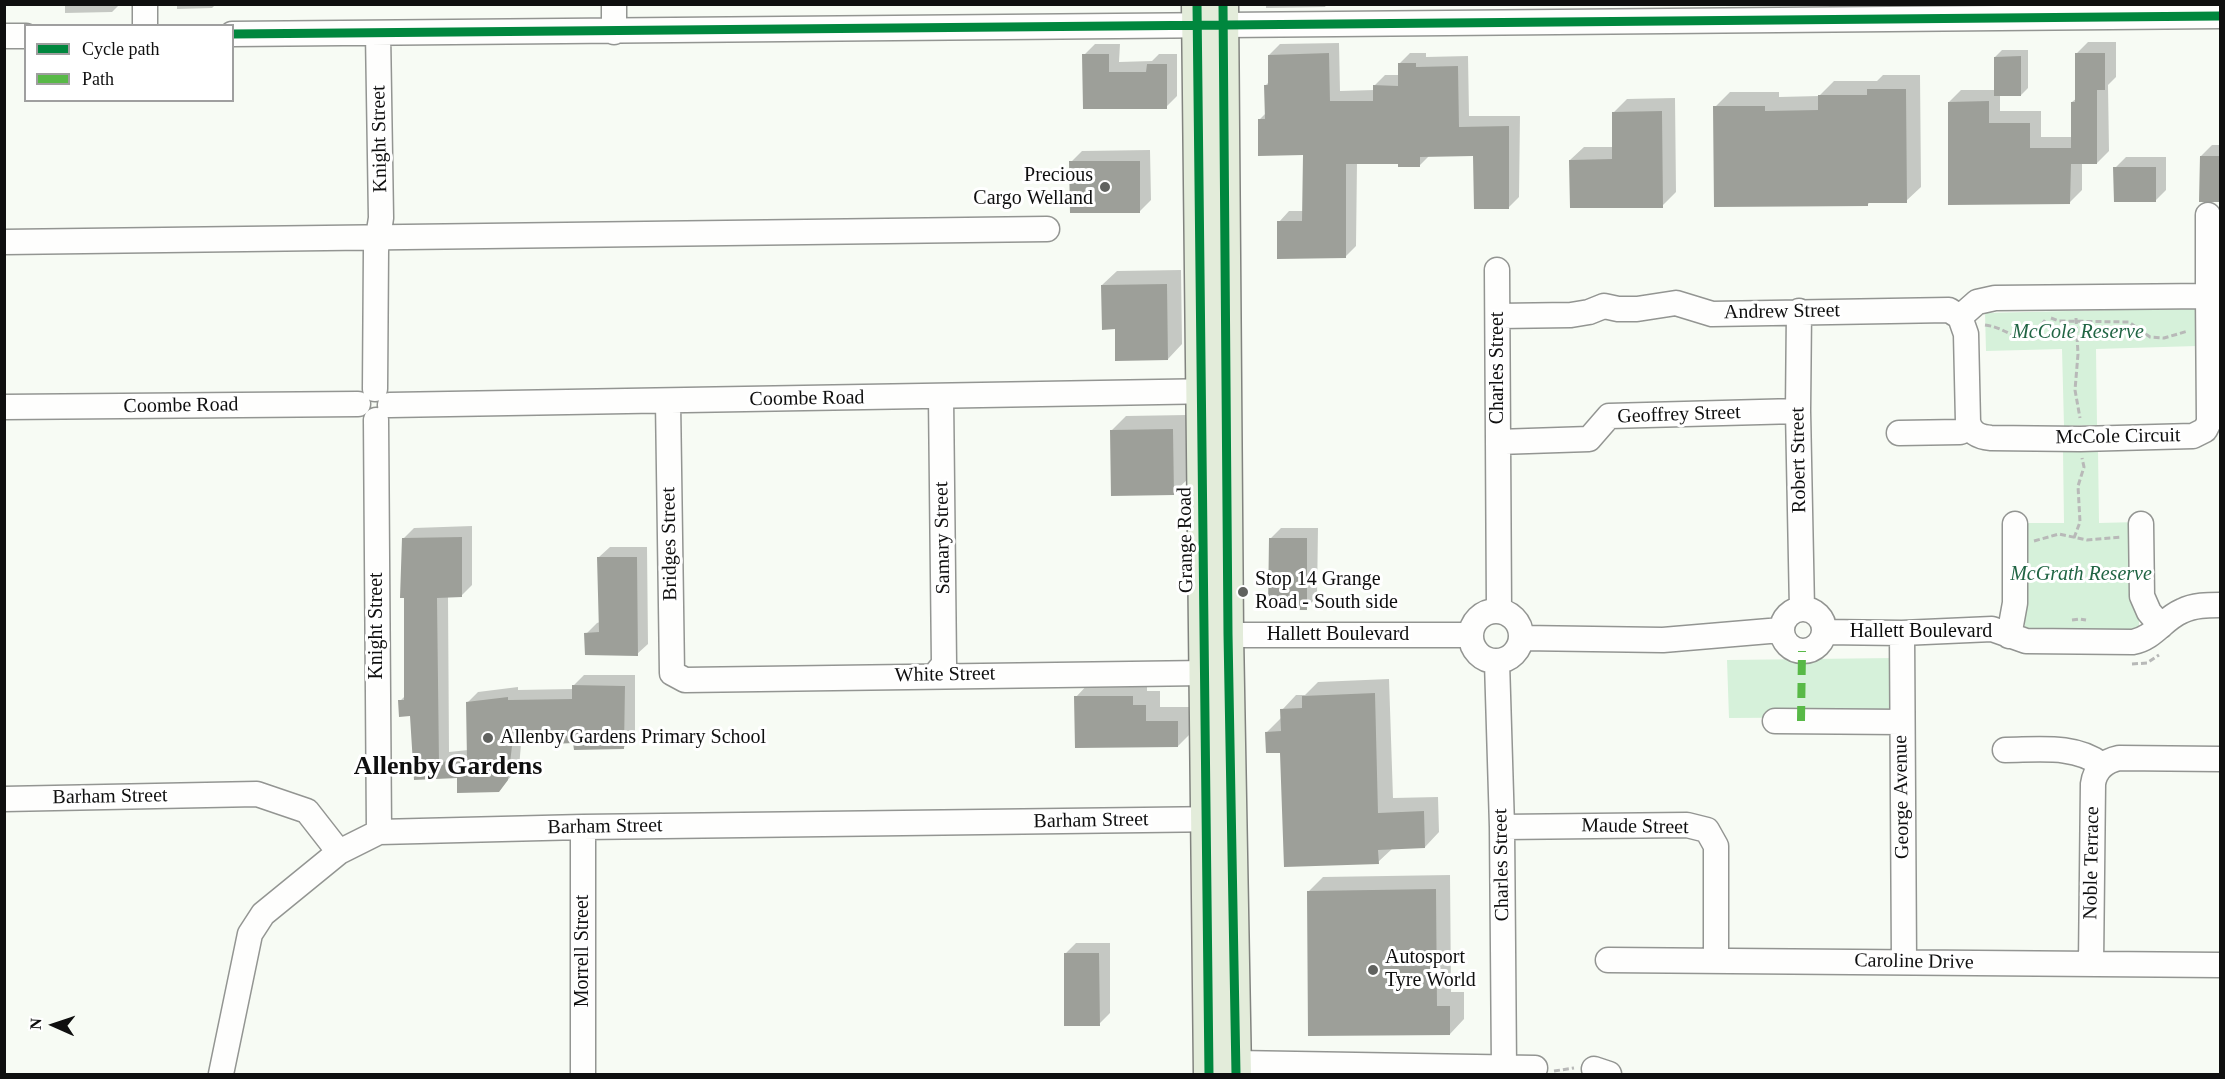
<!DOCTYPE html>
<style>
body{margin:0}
#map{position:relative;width:2225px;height:1079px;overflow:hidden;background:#f7fbf4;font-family:Georgia,serif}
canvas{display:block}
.frame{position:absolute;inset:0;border:6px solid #0f0f0f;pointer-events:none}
.legend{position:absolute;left:24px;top:24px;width:210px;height:78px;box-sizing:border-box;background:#fff;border:2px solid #9f9f9f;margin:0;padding:8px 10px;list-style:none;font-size:18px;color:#0f0f0f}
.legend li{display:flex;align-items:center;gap:12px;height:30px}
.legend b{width:30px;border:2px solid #9f9f9f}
.north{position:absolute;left:24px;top:995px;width:60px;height:60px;-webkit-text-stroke:4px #fff;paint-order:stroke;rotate:273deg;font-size:16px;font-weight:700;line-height:24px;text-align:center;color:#0f0f0f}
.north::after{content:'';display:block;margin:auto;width:21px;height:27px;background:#0f0f0f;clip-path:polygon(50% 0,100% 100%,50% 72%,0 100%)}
</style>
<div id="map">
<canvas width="2225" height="1079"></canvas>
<div class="frame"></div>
<ul class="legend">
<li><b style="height:8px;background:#00873e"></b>Cycle path</li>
<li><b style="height:8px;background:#58b947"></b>Path</li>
</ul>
<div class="north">N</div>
</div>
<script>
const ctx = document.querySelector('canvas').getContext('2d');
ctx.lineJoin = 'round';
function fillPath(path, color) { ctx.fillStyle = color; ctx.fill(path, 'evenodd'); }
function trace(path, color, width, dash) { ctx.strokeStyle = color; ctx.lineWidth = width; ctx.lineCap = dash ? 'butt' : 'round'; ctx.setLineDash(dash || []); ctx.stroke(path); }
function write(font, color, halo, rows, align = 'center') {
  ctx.font = font + ' Georgia,serif'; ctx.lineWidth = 6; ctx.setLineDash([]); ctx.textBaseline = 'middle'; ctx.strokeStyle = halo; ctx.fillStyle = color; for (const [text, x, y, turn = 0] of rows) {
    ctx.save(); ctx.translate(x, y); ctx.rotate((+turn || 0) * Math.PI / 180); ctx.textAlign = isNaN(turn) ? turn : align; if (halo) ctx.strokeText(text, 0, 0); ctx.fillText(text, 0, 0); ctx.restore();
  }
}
const green = new Path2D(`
 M2196,308L2197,346L2096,349L2097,425L2064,426L2062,349L1986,351L1985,313Z
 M2098,450L2099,523L2138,522L2139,629L2025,630L2023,523H2064L2063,451Z
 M1894,658V717L1729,718L1727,660Z`);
const shadow = new Path2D(`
 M65,4H119V5L112,12L65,13Z
 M177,4H271L215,5L212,8L177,9Z
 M1266,4H1327L1325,7L1266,8Z
 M2088,42H2116V77L2108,85L2109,151L2097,163L2082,162V190L2070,202L1949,102L1961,90H1995V57L2002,50H2028V88L2021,95H2000V111H2041V137H2072V102L2077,98L2076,54Z
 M1339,43L1340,91L1374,90V86L1385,75H1399V64L1410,53H1426V57L1468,56L1469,116H1520L1519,197L1508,208L1475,154L1430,155L1419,166L1400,162H1357L1356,246L1345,257L1279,222L1289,211H1304V153L1260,119L1266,113V85L1270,81L1269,55L1280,44Z
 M1095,44H1120L1119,62L1152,61L1159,54H1177V96L1166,107H1084V55Z
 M1883,75H1920L1921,187L1906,201H1871L1867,205L1715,107L1730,92H1779V97L1819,96L1834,81H1877Z
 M1675,98L1676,192L1662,206L1570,160L1584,147H1613V113L1627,99Z
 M2212,145H2220V201H2201V156Z
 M1150,150L1151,200L1140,211L1071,162L1082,151Z
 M2126,157H2166V190L2155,201L2115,168Z
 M1181,270L1182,344L1168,359L1116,328L1102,285L1117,271Z
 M1187,415L1188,479L1173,493L1111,431L1126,416Z
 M472,526V585L461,596H448L449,752L468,750L467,703L478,692L518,687V690L573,689V686L584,675H635V736L624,747L575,741L521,744L519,768L498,790L458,777L415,778L412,714L400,701L406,695L403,539L414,528Z
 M1281,528H1318L1317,597L1306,608L1270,539Z
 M610,547H647L648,644L637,654L586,634L597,623L600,622L599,557Z
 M1389,679L1393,798L1438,797L1439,832L1425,847L1393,848L1378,862L1266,733L1281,718L1282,710L1296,695H1305L1318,682Z
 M1090,682H1147V691H1160V707H1192L1193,731L1178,746L1076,697Z
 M1450,875L1451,992H1464V1019L1450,1034L1309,891L1323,877Z
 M1076,943H1110V1013L1099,1024L1065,954Z`);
const building = new Path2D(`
 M1329,53L1330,101H1373V85L1398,86V63H1416V67L1458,66L1459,127L1509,126V209H1474L1473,156L1420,157V167H1398V164H1346V258L1277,259V221H1302L1303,155L1258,156V119H1265L1264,85H1268V55Z
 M2075,53H2105V90H2097V164H2071L2070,204L1948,205V102L1989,101V123H2030V148H2071V102H2075Z
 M1082,54H1109V72H1146L1147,64H1167V109H1083Z
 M2021,56V96H1994V57Z
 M1867,89H1906L1907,203H1868V206L1714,207L1713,106H1765V111L1818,110V95H1867Z
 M1662,111L1663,208H1570L1569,160L1612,159V112Z
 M2200,156H2220V202H2199Z
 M1069,161H1140V213H1070Z
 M2113,167H2156V202H2114Z
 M1167,284L1168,360L1115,361V329L1102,330L1101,285Z
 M1173,429L1174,495L1111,496L1110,430Z
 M462,537V597L437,598L439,762L467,760L466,702L508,697V700L572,699V685L625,686L624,749L574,750L573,743L512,746L508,780L499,792L457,793V778L414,780L410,716L399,717L398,700H404V598H400L402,538Z
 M1269,538H1307V610H1268Z
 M597,557H637L638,656L585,655L584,633L599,632Z
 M1375,693L1378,813L1424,811L1425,848L1378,850L1379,864L1284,867L1280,753H1266L1265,732L1281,731L1280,709L1302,708V696Z
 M1074,696H1133V705H1146V721H1178V747L1075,748Z
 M1436,889L1437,1006H1450V1035L1308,1036L1307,891Z
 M1064,953H1099L1100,1026H1064Z`);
const path = new Path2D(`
 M2051,318L2059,321L2129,322L2150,337L2164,338L2188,331
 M2076,318L2078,354L2075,390L2080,418
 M1985,325C2016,329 2018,354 2046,319
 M2074,538L2080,522L2078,486L2084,467L2082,458
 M2034,541L2059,534L2087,540L2121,537
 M2072,620L2080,619L2086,620
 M2132,664L2147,663L2159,655
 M1554,1071L1574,1068`);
const minor = new Path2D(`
 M614,4V32
 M145,26V4
 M232,34L2220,16
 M4,36H26
 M4,242L1047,229
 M1497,270L1499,610
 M1799,311L1798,411L1802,609
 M1498,316L1571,315L1589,312L1604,306L1618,309H1637L1676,303L1712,314L1949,310L1960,317L1966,334L1968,422C1971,434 1980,437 1991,438L2080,439L2193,436L2205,430L2209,422L2208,296
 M1960,317L1977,302L1995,298L2208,296V215
 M375,389L376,250L381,218L378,33
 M668,401L672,673L685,680L1205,673
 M390,405L1218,391
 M4,407L358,404
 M376,420L379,832
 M1899,433L1960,432L1970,428
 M1498,442L1589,439L1609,416L1798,411
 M2141,524L2142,596L2149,612L2161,626
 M1782 630a21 21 0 1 1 42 0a21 21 0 1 1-42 0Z
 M1471 636a25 25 0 1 1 50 0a25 25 0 1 1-50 0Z
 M1824,632L1902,633L1992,629L2026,641L2133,642C2154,638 2163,619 2182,611C2194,605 2208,605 2220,605
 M1902,633L1904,961
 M1212,635H1471
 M2009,636L2015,603V524
 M1522,638L1663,640L1781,630
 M1497,662L1502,827L1504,1068
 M935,675L944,664L941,397
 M1775,721L1902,722
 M2005,750C2037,750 2075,744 2102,765
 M4,799L257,794L307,811L339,852L379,832L583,827L1223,819
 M583,827V1074
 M1502,827L1687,825L1707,830L1716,846V960
 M1608,960L2220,965
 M2091,964L2093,784C2095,769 2105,761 2119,758L2220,759
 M1594,1069L1609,1074
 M1220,1072L1236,1063L1535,1068
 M221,1074L250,934L263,914L339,852`);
const major = new Path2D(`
 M1197,4L1209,1074
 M1223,4L1228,634L1236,1074`);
const quiet = new Path2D(`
 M1801,721L1802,651`);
const cycleway = new Path2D(`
 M1197,4L1209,1074
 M1223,4L1228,634L1236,1074
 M232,34L2220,16`);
const markers = [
 [1105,187,6,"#60625f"],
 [1243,592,6,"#60625f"],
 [488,738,6,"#60625f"],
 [1373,970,6,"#60625f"]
];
const streetNames = [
 ["Knight Street",380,139,-91],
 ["Andrew Street",1782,312,-1],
 ["Charles Street",1498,368,-90],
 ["Coombe Road",807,399,-1],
 ["Coombe Road",181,406,-1],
 ["Geoffrey Street",1679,415,-2],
 ["McCole Circuit",2118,437,-1],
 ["Robert Street",1799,460,-91],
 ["Samary Street",943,538,-91],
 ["Grange Road",1186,540,-91],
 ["Bridges Street",670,544,-91],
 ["Knight Street",377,626,-90],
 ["Hallett Boulevard",1921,632],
 ["Hallett Boulevard",1338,635],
 ["White Street",945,675,-1],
 ["Barham Street",110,797,-1],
 ["George Avenue",1902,797,-91],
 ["Barham Street",1091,821,-1],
 ["Barham Street",605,827,-1],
 ["Maude Street",1635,827,1],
 ["Noble Terrace",2092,863,-89],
 ["Charles Street",1502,865,-91],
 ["Morrell Street",583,951,-90],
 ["Caroline Drive",1914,962,1]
];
const poiNames = [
 ["Precious",1093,176,"right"],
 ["Cargo Welland",1093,199,"right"],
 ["Stop 14 Grange",1255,580],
 ["Road - South side",1255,603],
 ["Allenby Gardens Primary School",500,738],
 ["Autosport",1385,958],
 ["Tyre World",1385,981]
];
const parkNames = [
 ["McCole Reserve",2078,333],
 ["McGrath Reserve",2081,575]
];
const districtNames = [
 ["Allenby Gardens",448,767]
];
fillPath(green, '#d6f1da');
fillPath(shadow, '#0003');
fillPath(building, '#9d9f99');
trace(minor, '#939592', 27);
trace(major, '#81837f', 33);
trace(path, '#b8b9b8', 3, [6, 3]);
trace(minor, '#fefefd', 24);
trace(major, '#e3ecda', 30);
trace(quiet, '#58b947', 8, [15, 8]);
trace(cycleway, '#00873e', 9);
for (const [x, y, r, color] of markers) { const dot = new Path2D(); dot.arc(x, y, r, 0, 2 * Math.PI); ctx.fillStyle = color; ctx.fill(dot); trace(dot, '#fff', 2); }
write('20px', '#0f0f0f', '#fff', streetNames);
write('20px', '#0f0f0f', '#fff', poiNames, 'left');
write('italic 20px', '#216544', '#fff', parkNames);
write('bold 26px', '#0f0f0f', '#fff', districtNames);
</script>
